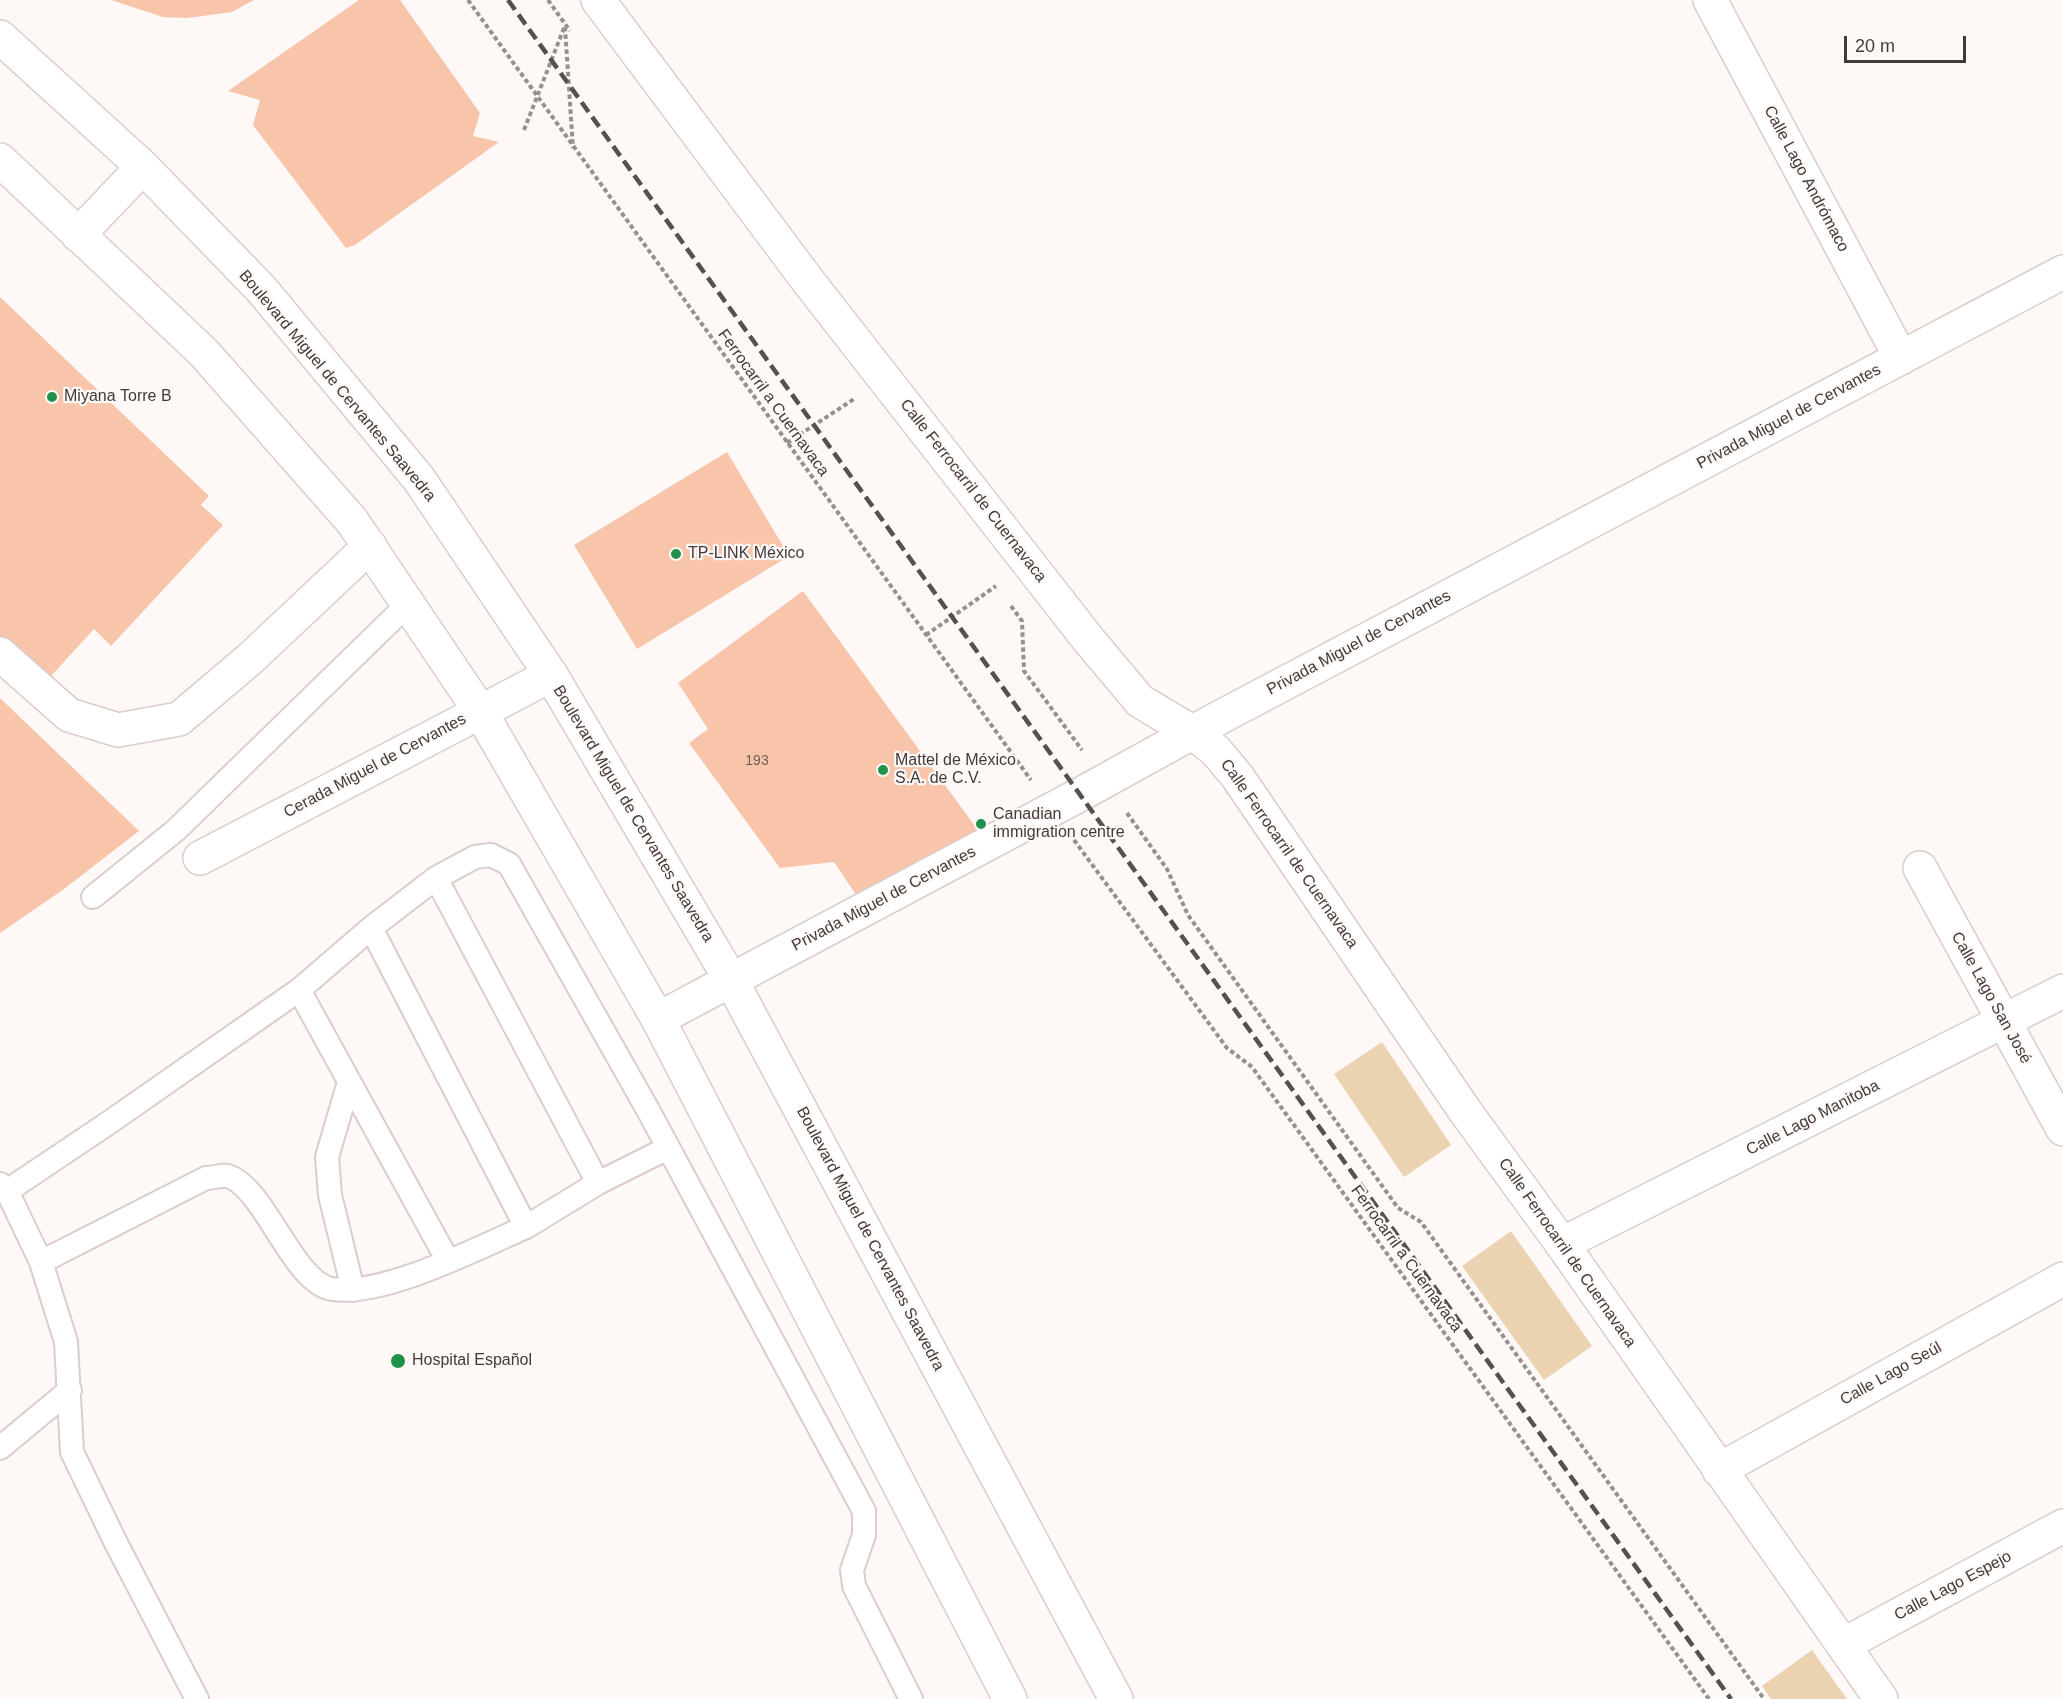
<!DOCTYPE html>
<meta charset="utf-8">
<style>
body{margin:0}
#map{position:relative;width:2063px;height:1699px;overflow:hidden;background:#fef8f7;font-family:Arial,sans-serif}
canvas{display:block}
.scale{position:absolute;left:1844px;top:36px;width:122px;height:27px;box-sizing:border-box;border:3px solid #413b3a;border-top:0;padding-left:8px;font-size:18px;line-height:21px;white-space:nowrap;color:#413b3a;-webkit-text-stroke:4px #fef8f7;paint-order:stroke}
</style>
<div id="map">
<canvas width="2063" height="1699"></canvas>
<div class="scale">20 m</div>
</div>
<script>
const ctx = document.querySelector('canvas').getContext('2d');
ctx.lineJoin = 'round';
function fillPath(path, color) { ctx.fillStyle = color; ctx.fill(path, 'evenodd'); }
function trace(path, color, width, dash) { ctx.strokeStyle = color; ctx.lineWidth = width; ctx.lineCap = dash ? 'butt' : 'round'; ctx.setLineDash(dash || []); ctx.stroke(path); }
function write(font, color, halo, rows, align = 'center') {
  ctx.font = font + ' Arial,sans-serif'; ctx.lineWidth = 4.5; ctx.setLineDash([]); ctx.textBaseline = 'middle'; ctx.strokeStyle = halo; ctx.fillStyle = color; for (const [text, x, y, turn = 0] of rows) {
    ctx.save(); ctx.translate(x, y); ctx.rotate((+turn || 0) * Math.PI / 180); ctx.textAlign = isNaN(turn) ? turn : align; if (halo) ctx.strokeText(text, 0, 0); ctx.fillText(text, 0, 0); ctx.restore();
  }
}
const green = new Path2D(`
 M1382,1042L1451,1145L1404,1177L1334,1074Z
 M1511,1231L1592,1346L1544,1380L1462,1266Z
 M1812,1650L1847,1699H1771L1762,1686Z`);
const building = new Path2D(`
 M111,0H254L232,12L187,18L163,17Z
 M359,0H400L480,113L473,136L499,142L355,245L346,248L253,125L260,100L228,91Z
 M0,297L209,496L201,505L223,525L111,646L94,629L41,687L0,649Z
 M727,452L789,556L637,649L574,545Z
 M803,591L983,837L863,905L834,862L780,868L689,743L708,729L678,683Z
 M0,698L139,831L64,889L0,933Z`);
const path = new Path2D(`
 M468,0L1031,780
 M548,0L570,31
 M565,27L573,148
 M524,130L564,28
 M787,443L854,399
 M1011,606L1022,621L1024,671L1082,750
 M926,635L996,586
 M1127,813L1167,869L1188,915L1398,1208L1421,1222L1764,1699
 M1074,840L1227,1048L1252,1067L1709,1699`);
const lane = new Path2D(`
 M93,897L176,830L408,604
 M371,928L526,1227L598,1183L436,878
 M299,990L448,1261
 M349,1082L327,1157L330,1195L353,1290
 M598,1183L668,1148
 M0,1184L7,1191L41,1262L66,1342L72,1452L116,1543L197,1699
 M7,1191L107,1124L299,990L371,928L436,878L475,857L491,855L509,864L648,1110L864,1511V1535L852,1570L854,1586L911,1699
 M41,1262L206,1178C212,1178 222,1175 228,1176C265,1188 293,1283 332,1289C383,1297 478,1248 526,1227
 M0,1448L70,1390`);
const street = new Path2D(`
 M1710,0L1901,358
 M0,654L69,715L118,730L179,719L251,658L370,546
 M200,858L551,675
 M1920,868L2063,1129
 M658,1019L1081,794L1215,720L2063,272
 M1562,1244L2063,991
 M1719,1470L2063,1279
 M1843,1645L2063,1526`);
const secondary = new Path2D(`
 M598,0L808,281L1088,639L1140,701L1192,732L1216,751L1237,776L1465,1111L1562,1244L1881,1699
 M0,37L143,167L262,290L419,479L551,675L731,980L1116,1699
 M0,160L204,353L352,521L480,711L658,1019L1010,1699
 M78,235L143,167`);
const rail = new Path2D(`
 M508,0L1731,1699`);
const markers = [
 [52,397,6,"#20914b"],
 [676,554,6,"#20914b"],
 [883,770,6,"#20914b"],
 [981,824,6,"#20914b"],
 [398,1361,8,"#20914b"]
];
const numberNames = [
 ["193",757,761]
];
const streetNames = [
 ["Calle Lago Andrómaco",1806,179,62],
 ["Boulevard Miguel de Cervantes Saavedra",337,386,50],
 ["Ferrocarril a Cuernavaca",773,403,54],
 ["Privada Miguel de Cervantes",1789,417,-28],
 ["Calle Ferrocarril de Cuernavaca",973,491,52],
 ["Privada Miguel de Cervantes",1359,643,-28],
 ["Cerada Miguel de Cervantes",375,766,-28],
 ["Boulevard Miguel de Cervantes Saavedra",633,814,59],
 ["Calle Ferrocarril de Cuernavaca",1289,854,55],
 ["Privada Miguel de Cervantes",884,899,-28],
 ["Calle Lago San José",1991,998,61],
 ["Calle Lago Manitoba",1813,1118,-27],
 ["Boulevard Miguel de Cervantes Saavedra",870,1239,62],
 ["Calle Ferrocarril de Cuernavaca",1567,1253,55],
 ["Ferrocarril a Cuernavaca",1406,1259,54],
 ["Calle Lago Seúl",1891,1374,-29],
 ["Calle Lago Espejo",1953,1586,-28]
];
const poiNames = [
 ["Miyana Torre B",64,397],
 ["TP-LINK México",688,554],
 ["Mattel de México",895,761],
 ["S.A. de C.V.",895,779],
 ["Canadian",993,815],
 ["immigration centre",993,833],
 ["Hospital Español",412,1361]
];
fillPath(green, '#ebd2b1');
fillPath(building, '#f8c5ab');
trace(lane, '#dbcdcc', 26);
trace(street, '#dbcdcc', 36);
trace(secondary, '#dbcdcc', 36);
trace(path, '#96908f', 4, [4.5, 3]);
trace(lane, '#fff', 22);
trace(street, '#fff', 33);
trace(secondary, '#fff', 33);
trace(rail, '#56504f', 4.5, [12, 6]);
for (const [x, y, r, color] of markers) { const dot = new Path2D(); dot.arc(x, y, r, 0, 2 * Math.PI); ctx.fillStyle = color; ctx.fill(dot); trace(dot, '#fef8f7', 2); }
write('14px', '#6f5e56', null, numberNames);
write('16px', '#413b3a', '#fef8f7', streetNames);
write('16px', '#413b3a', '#fef8f7', poiNames, 'left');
</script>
